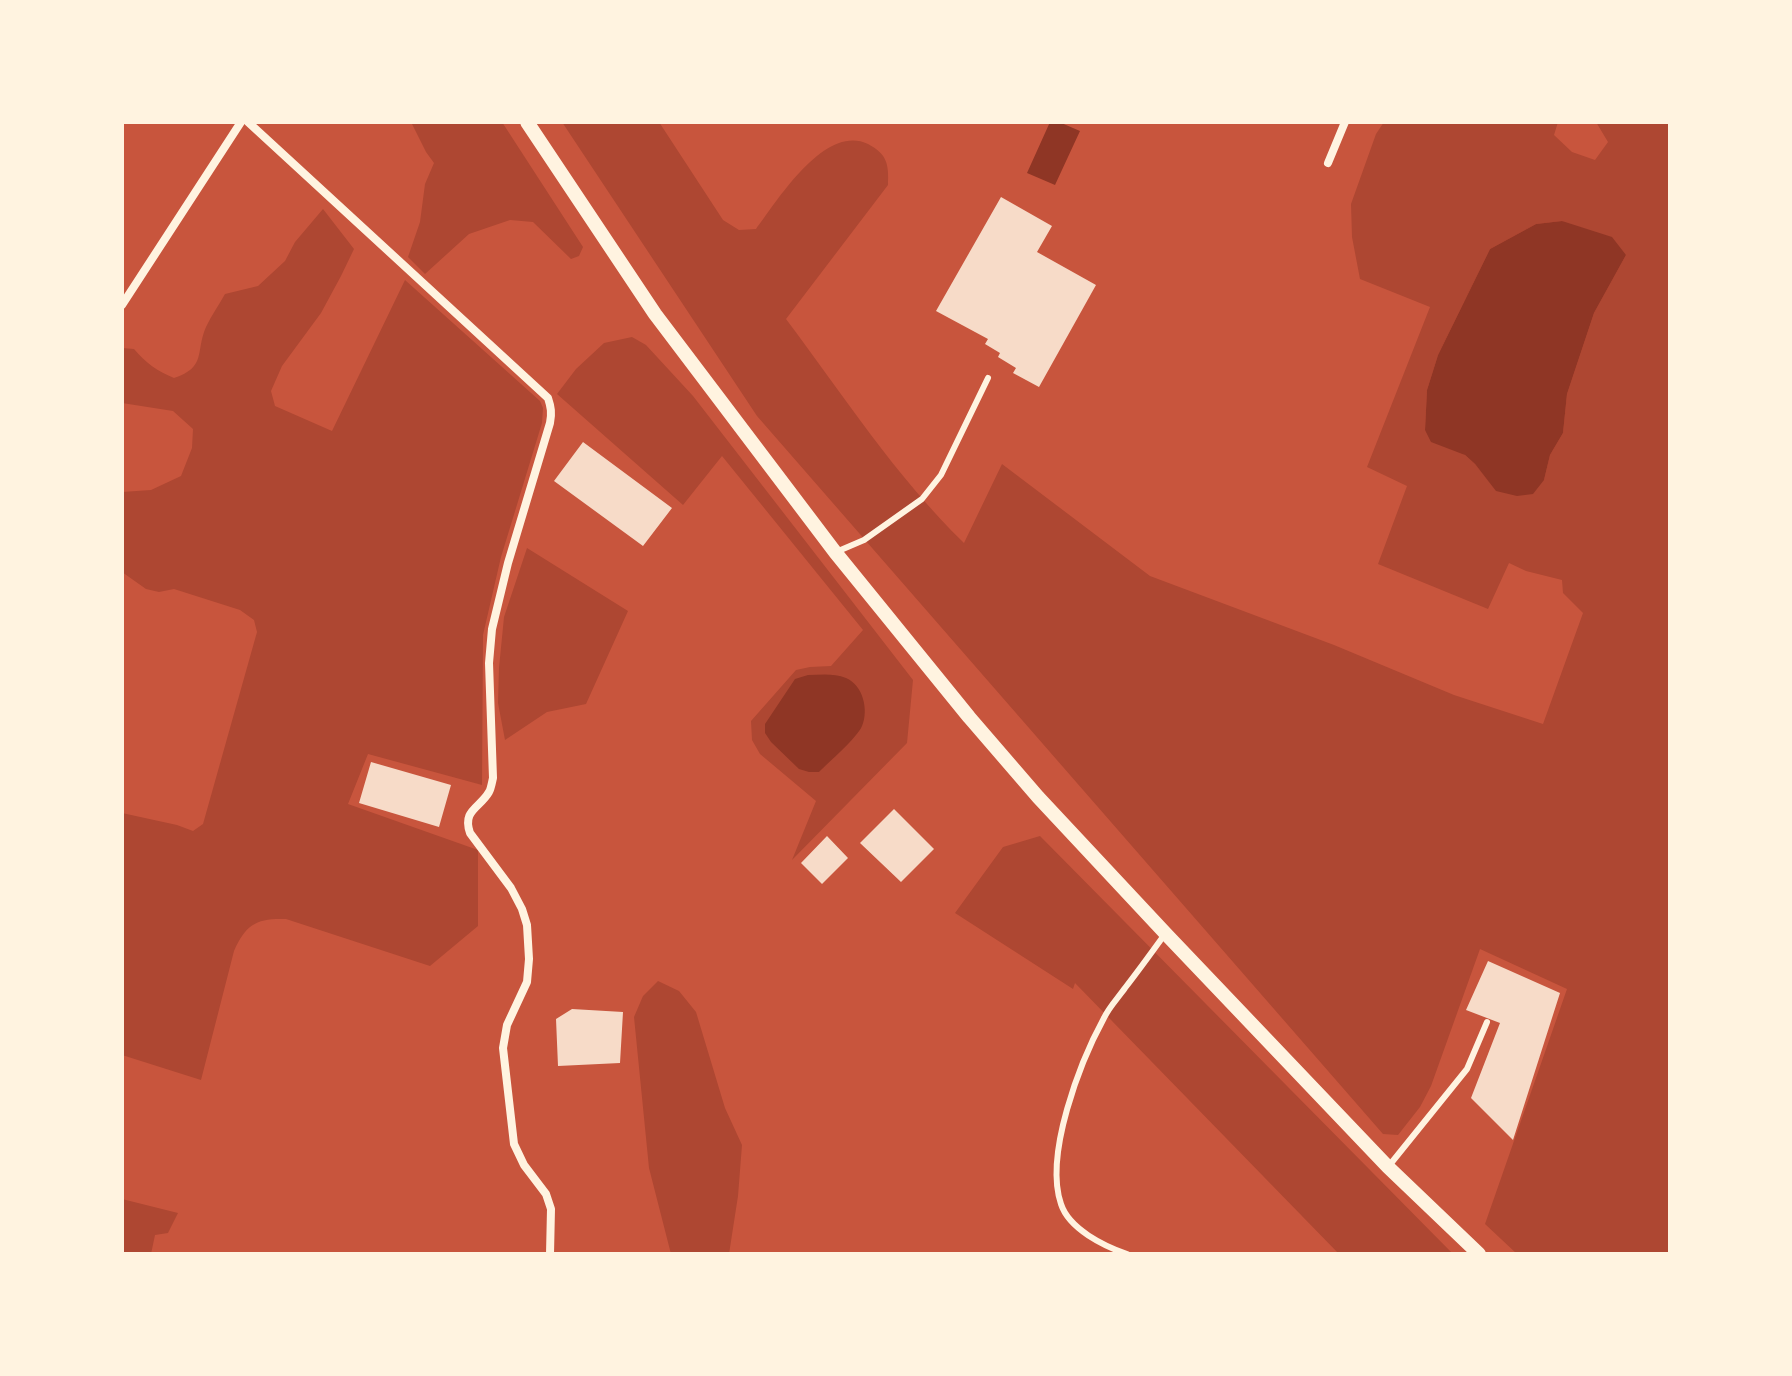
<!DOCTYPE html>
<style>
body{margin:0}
#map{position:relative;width:1792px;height:1376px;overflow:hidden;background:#c8553d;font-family:Georgia,serif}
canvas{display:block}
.frame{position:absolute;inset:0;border:124px solid #fff3e0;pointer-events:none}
</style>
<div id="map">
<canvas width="1792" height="1376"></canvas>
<div class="frame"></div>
</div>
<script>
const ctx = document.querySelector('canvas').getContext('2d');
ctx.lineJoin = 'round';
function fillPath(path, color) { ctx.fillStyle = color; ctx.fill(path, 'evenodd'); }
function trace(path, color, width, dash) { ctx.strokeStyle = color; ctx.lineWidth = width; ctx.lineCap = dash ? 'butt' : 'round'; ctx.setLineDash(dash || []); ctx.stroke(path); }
const green = new Path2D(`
 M411,122H502L583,247L579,256L571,259L533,222L510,220L469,234L425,274L408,257L420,222L425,184L434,163L426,152Z
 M562,122H659L723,220L739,230L756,229C777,201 825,123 868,144C887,154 889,164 888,185L786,319C843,395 896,477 964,543L1002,464L1150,576L1334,645L1454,695L1543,724L1583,613L1563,593L1562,580L1526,571L1509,563L1488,609L1378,564L1407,486L1367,467L1430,307L1360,279L1352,237L1351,204L1376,134L1384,122H1558L1554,135L1572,152L1595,160L1608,142L1596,122H1670V1254H1517L1485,1224L1567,989L1480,949L1431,1086L1420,1107L1398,1135L1383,1134L757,416ZM1562,221L1626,255L1594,313L1567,394L1563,433L1550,455L1544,480L1497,491L1475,464L1465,455L1425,430L1427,390L1438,355L1490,249L1536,224Z
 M323,209L354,249L341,276L321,313L282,366L271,391L275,406L332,431L405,280L540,401L543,408L542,423L501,557L483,635L482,785L368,754L348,804L478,850V926L430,966L286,919C257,918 246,924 234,951L201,1080L122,1055V813L177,825L193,831L203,824L257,632L254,620L240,610L174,589L159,592L146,589L122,572V492L151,490L181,476L192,448L193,429L173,411L122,403V348L134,349C146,363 157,371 174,378C207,367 195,352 206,327C211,316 219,305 225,294L258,286L285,261L295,242Z
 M632,337L646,345L693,396L913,680L907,743L792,860L816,801L760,754L752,740L751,721L796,670L810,667L831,666L863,630L722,456L683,505L557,394L576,369L604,343Z
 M527,548L628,611L586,704L547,712L505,740L498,703L499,668L504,617Z
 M1040,836L1453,1254H1339L1075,983L1073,989L955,913L1003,847Z
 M658,981L679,991L696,1012L725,1108L742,1145L738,1196L729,1254H671L649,1168L634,1017L643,996Z
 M122,1199L178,1213L168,1233L155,1235L151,1254H122Z`);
const water = new Path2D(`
 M1050,122H1059L1080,131L1055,185L1027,173Z
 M1562,221L1612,237L1626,255L1594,313L1567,394L1563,433L1550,455L1544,480L1533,494L1517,496L1496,491L1475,464L1465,455L1431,442L1425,430L1427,390L1438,355L1490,249L1536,224Z
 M808,675C820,675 834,673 846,678C863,685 869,710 862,726C857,738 829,762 819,772H809L799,769L771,742L765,733V724L795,679Z`);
const building = new Path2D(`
 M1001,197L1052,226L1037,252L1096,285L1039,387L1013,373L1016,368L998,357L1000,353L985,344L988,339L936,311Z
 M583,442L672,508L643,546L554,481Z
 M371,762L451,785L439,827L359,803Z
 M894,809L934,849L901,882L860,843Z
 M827,836L848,858L822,884L801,863Z
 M1488,961L1560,993L1513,1140L1471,1098L1500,1023L1466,1010Z
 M572,1009L623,1012L620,1063L558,1066L556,1019Z`);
const service = new Path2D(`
 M836,552L864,540L922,499L941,475L988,378
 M1388,1167L1467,1069L1487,1022
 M1127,1254C1104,1246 1069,1229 1061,1204C1044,1155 1080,1062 1104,1018C1109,1007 1118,998 1125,988C1139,970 1152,952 1165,934`);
const minor = new Path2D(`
 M248,122L548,398C551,407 552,413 550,423L508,563L492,629L489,663L493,778C492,782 491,789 489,792C480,808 462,810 470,833L511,888L522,909L527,925L529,959L527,982L507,1025L503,1048L514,1144L524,1165L546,1194L551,1209L550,1254
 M1328,163L1345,122
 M122,305L241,122`);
const tertiary = new Path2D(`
 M527,122L655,314L835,552L969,717L1038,797L1166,934L1388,1167L1479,1254`);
fillPath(green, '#ae4732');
fillPath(water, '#8f3625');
fillPath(building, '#f7dbc8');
trace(service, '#fff3e0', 6);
trace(minor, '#fff3e0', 8);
trace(tertiary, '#fff3e0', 14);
</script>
